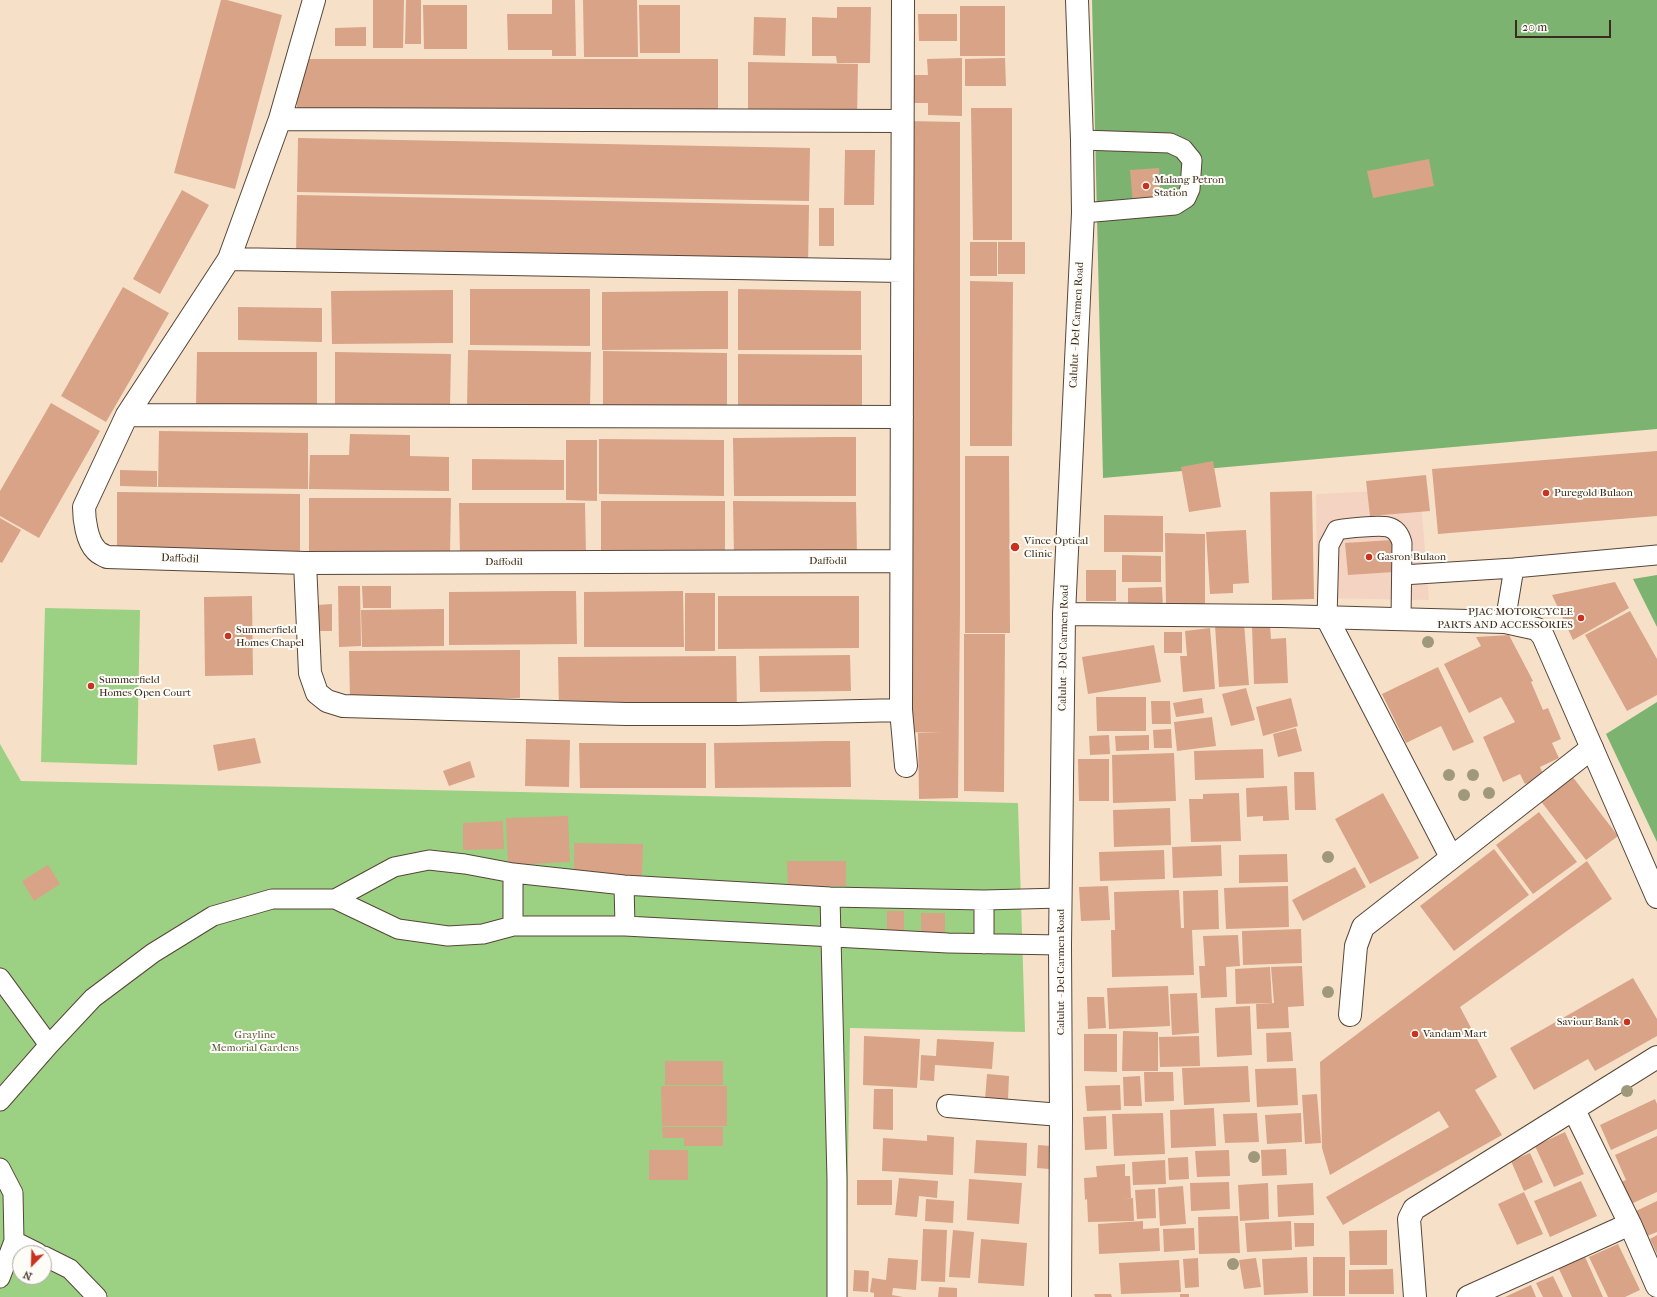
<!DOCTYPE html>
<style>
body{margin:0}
#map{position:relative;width:1657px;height:1297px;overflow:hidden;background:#f6e1c8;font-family:"IM FELL French Canon",serif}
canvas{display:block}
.north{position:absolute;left:12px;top:1245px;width:40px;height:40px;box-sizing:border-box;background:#fdfcf7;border:1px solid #afa8a0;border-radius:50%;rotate:203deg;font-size:11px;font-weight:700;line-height:16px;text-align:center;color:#3b2a1e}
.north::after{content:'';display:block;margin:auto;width:14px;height:18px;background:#c8321e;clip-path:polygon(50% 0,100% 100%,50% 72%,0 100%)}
.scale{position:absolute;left:1515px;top:20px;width:96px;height:18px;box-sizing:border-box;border:2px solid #3b2a1e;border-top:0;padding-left:5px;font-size:12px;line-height:14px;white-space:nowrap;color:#3b2a1e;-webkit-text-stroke:3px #fdfcf7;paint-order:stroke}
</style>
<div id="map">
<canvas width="1657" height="1297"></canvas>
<div class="north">N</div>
<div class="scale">20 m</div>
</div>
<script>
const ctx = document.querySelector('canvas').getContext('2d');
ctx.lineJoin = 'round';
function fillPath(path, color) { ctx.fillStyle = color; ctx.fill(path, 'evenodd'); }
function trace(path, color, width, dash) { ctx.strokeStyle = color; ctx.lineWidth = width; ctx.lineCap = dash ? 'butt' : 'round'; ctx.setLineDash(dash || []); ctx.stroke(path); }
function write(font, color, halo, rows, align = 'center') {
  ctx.font = font + ' "IM FELL French Canon",serif'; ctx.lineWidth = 4; ctx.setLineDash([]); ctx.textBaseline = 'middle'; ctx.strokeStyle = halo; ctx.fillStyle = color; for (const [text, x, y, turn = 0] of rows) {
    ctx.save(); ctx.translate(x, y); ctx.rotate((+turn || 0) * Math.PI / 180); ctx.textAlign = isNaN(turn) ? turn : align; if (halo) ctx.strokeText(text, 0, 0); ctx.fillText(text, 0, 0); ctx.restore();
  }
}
const built = new Path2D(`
 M1420,489L1429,600L1317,598L1316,494Z`);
const green = new Path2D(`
 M45,608L140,610L137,765L41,762Z
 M0,744L21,781L1018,803L1025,1032L850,1028L846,1297H0ZM20,1253H44V1277H20Z`);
const forest = new Path2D(`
 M1092,0H1657V429L1103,478Z
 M1657,575V627L1633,579Z
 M1657,702V842L1606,734Z`);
const building = new Path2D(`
 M221,0H227L282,15L235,189L174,173Z
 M373,0H404L403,48H373Z
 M406,0H421V44H405Z
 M552,0H575L576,56H552V50H508L507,14H552Z
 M583,0H637L638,57H584Z
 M423,5H467V49H424Z
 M639,5H680V53H640Z
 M960,6H1005V56H960Z
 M837,7H871L870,63H837L836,56H812V17L837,18Z
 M918,14H957V41H919Z
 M754,17L786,18L785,56L753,55Z
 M366,27V46H335V28Z
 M962,58V116L928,115V103H909V75H928L927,59Z
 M1005,58L1006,86H965V59Z
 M297,59H718V117H297Z
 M748,62L858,64L857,119L748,116Z
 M971,108H1012V240H973Z
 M905,121L960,122V610L958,798L919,799L918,733H942L905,732Z
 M298,138L810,148L809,201L297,192Z
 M845,150H875L874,205H844Z
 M1429,159L1434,186L1373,198L1367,171Z
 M1159,168L1161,203L1133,205L1130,170Z
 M182,190L209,205L160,294L133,279Z
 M297,195L809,205L808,267L296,257Z
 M819,208H834V246H819Z
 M970,242H997V276H970Z
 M998,242H1025V274H998Z
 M970,281L1013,282L1012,446H970Z
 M123,287L169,313L106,422L61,396Z
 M470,289H590V346L470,345Z
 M738,289L861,291V350H738Z
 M453,290V343L332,344L331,291Z
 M707,291H728V349L602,350V292Z
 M238,307L322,308V342L238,340Z
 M468,350L591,352L590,410L467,409Z
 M603,351L727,353V411H603Z
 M197,352H317V407L196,406Z
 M335,352L451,354L450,408L335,407Z
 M738,354L862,355V415L738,414Z
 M51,403L100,431L39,538L0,516V491Z
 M159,431L308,433V489L158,487Z
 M350,434L410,435V456L449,457V491L309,489L310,455H349Z
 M836,437H856V496H734L733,438Z
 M599,439L724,440V496L599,494Z
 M566,440H597V501L566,500Z
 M1657,451V516L1438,534L1432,469Z
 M965,456H1009L1010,633H965Z
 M472,459L564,460V490H472Z
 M1213,461L1221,507L1189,512L1181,467Z
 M120,470L157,471V487L120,486Z
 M1426,475L1430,511L1370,516L1366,481Z
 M1312,491L1314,599L1272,600L1270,492Z
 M117,492L300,494V555L117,553Z
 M309,498H451L450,555H309Z
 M601,501H725V557H601Z
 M733,501L856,502L857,557L734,558Z
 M459,503H585L586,555L460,556Z
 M1104,515L1163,516V552H1104Z
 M0,518L21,530L2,563L0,562Z
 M1246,530L1249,583L1233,584V593L1210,594L1206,532Z
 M1165,533L1205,534V609L1166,608Z
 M1392,540L1394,572L1348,575L1345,543Z
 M1122,555L1161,556V582H1122Z
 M1086,570H1116V601H1086Z
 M1615,582L1629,608L1573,640L1552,595Z
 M338,586H360L361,646L339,647Z
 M362,586H391V608H363Z
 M1162,587L1163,608H1128V588Z
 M555,591H576L577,644L449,645V592Z
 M683,591L684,647H584V592Z
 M685,593H715V651H685Z
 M252,596L253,675L205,676L204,597Z
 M718,596H859V648L718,649Z
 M332,604V631H317V605Z
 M444,609V646L362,647L361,610Z
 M1630,611L1657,659V695L1627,711L1585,635Z
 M1244,623L1249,685L1219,687L1215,625Z
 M1270,626L1271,639L1286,638L1288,683L1254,684L1252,627Z
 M1210,628L1215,689L1183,692L1180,656H1187L1185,631Z
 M1164,632H1182V653H1164Z
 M964,634H1005L1004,792L964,791Z
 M1509,635L1533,681L1531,682L1543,710L1548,708L1561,739L1552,743L1559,758L1540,767L1544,776L1525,784L1520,774L1503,782L1483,737L1515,722L1501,697L1469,713L1444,664L1481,646L1476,637Z
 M1154,645L1161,682L1088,694L1082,657Z
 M520,650V698L350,699L349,651Z
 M850,655L851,691L760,692L759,656Z
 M736,656L737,711L559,712L558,657Z
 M1438,667L1474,742L1453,751L1441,726L1406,743L1382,694Z
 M1246,688L1255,720L1231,726L1222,694Z
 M1096,697H1146V731H1097Z
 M1202,698L1204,713L1176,717L1173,703Z
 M1291,698L1298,726L1263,736L1256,707Z
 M1151,701H1170L1171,724H1152Z
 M1212,717L1216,746L1177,751L1174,722Z
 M1296,728L1302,751L1278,757L1273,734Z
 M1171,729L1172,748H1154L1153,730Z
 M1109,735L1110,754L1090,755L1089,736Z
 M1149,735V750L1116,751L1115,736Z
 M255,738L261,763L218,771L213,745Z
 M526,739L570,740L569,787L525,786Z
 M828,741H850L851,787L715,788L714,743Z
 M579,743H706V788H580Z
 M1263,749L1264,778L1195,780L1194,751Z
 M1174,753L1176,801L1113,803L1112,755Z
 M1078,759H1109V801H1079Z
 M470,761L475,777L449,786L443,771Z
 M1294,772H1314L1316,810H1295Z
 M1572,776L1618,836L1586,860L1540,800Z
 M1287,786L1289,820L1263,821V816L1247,817L1246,788Z
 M1239,793L1241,841L1191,842L1189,799H1203V794Z
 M1383,793L1419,858L1370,884L1335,819Z
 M1170,808L1171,845L1114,847L1113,810Z
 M1539,812L1577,862L1533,894L1496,845Z
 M568,816L570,862L508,865L506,818Z
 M503,821L504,849L463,850V823Z
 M574,843L643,844L642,877L574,876Z
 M1221,845L1222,876L1173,878L1172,847Z
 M1494,849L1529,895L1454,951L1420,906Z
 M1164,850L1165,879L1100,881L1099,852Z
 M1287,854L1288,882L1239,883V855Z
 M787,861H846V886H788Z
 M1587,861L1612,899L1460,1007L1497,1077L1475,1090L1502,1135L1343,1225L1326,1197L1449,1127L1439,1111L1330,1175L1322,1148L1320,1062Z
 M48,865L60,884L34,901L22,881Z
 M1355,867L1366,887L1303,921L1292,900Z
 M1108,886L1110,920L1081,921L1079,887Z
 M1288,886L1289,927L1226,929L1224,888Z
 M1179,890L1181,928H1184L1183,891L1218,890L1219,929L1192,930L1194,975L1112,977L1111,930H1115L1114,892Z
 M887,911H904V931L887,932Z
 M921,913H945V932H921Z
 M1301,929L1302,963L1243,965L1242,931Z
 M1238,935L1240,966L1226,967L1227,997L1201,998L1199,966H1205L1203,936Z
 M1302,966L1304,1006L1288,1007L1289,1028L1257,1029L1256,1004L1274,1003L1271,967Z
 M1270,967L1272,1003L1236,1004L1235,969Z
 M1633,978L1657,1019V1036L1595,1071L1588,1059L1534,1090L1510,1048Z
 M1168,986L1170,1026L1109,1029L1107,988Z
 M1197,993L1199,1033L1172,1035L1170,994Z
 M1087,997H1104L1106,1028L1088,1029Z
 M1250,1006L1252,1055L1217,1057L1215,1008Z
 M1123,1031L1158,1032V1071H1122Z
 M1291,1032L1293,1061L1267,1062L1266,1033Z
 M1084,1034H1117V1072L1084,1071Z
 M864,1036L920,1039L917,1088L863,1085Z
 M1199,1036L1200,1066L1160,1067L1159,1037Z
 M937,1039L994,1042L992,1069L935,1065L934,1081L920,1080L921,1055L936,1056Z
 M665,1061H723V1085H665Z
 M1248,1066L1250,1102L1184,1105L1182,1068Z
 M1296,1068L1298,1105L1257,1107L1255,1069Z
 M1144,1072H1173L1174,1101L1145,1102Z
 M987,1074L1009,1076L1008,1100L985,1099Z
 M1140,1076L1142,1106H1124L1123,1077Z
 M1120,1085L1121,1110L1087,1111L1085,1086Z
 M661,1086H727V1126H662Z
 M874,1089H893V1130L873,1129Z
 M1317,1094L1321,1143L1305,1144L1302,1095Z
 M1655,1099L1657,1104V1129L1611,1150L1600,1125Z
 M1214,1108L1216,1146L1171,1148L1170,1110Z
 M1163,1113L1165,1154L1114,1156L1112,1114Z
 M1257,1113L1259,1142L1225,1143L1223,1114Z
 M1301,1113L1302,1142L1267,1144L1265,1115Z
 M1106,1116L1107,1149L1085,1150L1083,1117Z
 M662,1127H723V1146H684V1138H663Z
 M1565,1132L1584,1174L1554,1187L1535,1146Z
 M927,1135L954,1137L953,1175L882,1171L883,1138L927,1141Z
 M1657,1136V1192L1631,1204L1621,1182L1626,1180L1615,1155Z
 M976,1140L1027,1143L1026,1176L974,1173Z
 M1038,1145L1051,1146L1049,1169L1037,1168Z
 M1286,1149L1287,1175L1262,1176L1261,1150Z
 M649,1150H688V1180H649Z
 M1229,1150L1230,1176L1197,1177L1195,1151Z
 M1530,1153L1543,1182L1524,1191L1511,1161Z
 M1188,1157L1189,1179L1169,1180L1168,1158Z
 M1165,1160L1166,1184L1133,1185L1132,1162Z
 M1125,1164V1176H1130L1131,1198L1123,1199L1133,1198L1134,1221L1088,1222L1087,1199L1085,1200L1084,1178L1097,1177L1096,1166Z
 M899,1178L938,1181L937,1198L919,1196L917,1217L895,1215Z
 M969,1179L1022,1183L1019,1224L967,1220Z
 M857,1180H892V1205H857Z
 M1581,1181L1597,1216L1550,1237L1534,1201Z
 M1229,1182L1230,1209L1191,1211L1190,1183Z
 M1268,1183L1269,1219L1240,1221L1238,1185Z
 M1313,1183L1314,1215L1278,1217L1277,1185Z
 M1183,1186L1186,1224L1160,1226L1158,1188Z
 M1155,1189L1156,1218L1137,1219L1135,1190Z
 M1524,1192L1543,1234L1517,1245L1498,1204Z
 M926,1199L954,1201L953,1223L925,1221Z
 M1657,1201V1232L1647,1236L1636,1211Z
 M1238,1216L1240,1253L1199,1254L1198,1217Z
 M1143,1221V1229L1159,1228L1160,1251L1099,1254L1098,1224Z
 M1291,1221L1292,1250L1247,1252L1245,1223Z
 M1294,1223H1314V1246L1295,1247Z
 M1194,1228L1195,1250L1164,1252L1163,1229Z
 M923,1229L947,1230L945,1282L921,1281Z
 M953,1230L974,1232L970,1278L949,1277Z
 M1387,1230V1265H1350L1349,1231Z
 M1657,1235V1254L1650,1239Z
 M981,1239L1027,1243L1024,1286L978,1283Z
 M1618,1244L1640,1290L1625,1297H1608L1589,1257Z
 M1307,1257L1308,1293L1264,1295L1262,1259Z
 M1313,1257H1345V1296H1313Z
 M1585,1257L1603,1297H1572L1559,1269Z
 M888,1258L918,1260L916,1290L893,1288L892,1295L903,1297H874V1293L870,1292L872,1278L886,1280Z
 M1198,1258L1199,1287L1185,1288L1183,1259Z
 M1256,1258L1261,1287L1244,1289L1239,1260Z
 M1179,1260L1181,1292L1121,1294L1119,1263Z
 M1393,1269L1394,1294H1349V1270Z
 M854,1270L869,1271L868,1292L853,1291Z
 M1553,1276L1563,1297H1543L1536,1283Z
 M1531,1285L1536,1297H1505Z
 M939,1287L957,1288V1297H938Z
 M1094,1294H1111L1112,1297H1095Z
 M1180,1294H1189V1297H1180Z`);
const lane = new Path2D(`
 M1082,140L1170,143L1183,149L1192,160L1190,189L1186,198L1175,205L1083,213
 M1402,575L1514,568
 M1327,618L1329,545L1337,530C1347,528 1379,525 1388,527C1396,529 1400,535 1402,543L1401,620
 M1505,622L1514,568L1657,555
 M624,885L625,926
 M830,897L837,1179V1297
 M335,899L394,867L429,860L465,864L513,873L624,885L830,897L984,900L1061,898
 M984,900V944
 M513,926V873
 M0,978L49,1045
 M0,1101L49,1045L93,998L153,953L213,916L272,899H335L398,929L448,936L483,934L513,926H625L948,943L1060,945
 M0,1168L13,1193L14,1241L0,1278
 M14,1241L38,1253
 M44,1256L70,1269L97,1297`);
const street = new Path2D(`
 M314,0L280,119L229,259L127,415L84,507C84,520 87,541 96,550C98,553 103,555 107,557L305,563L901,561
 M903,0L901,710L906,766
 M280,119L902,121
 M229,259L902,271
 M127,415L902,417
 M305,563L310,673L317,693L327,701L343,706L626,714H738L901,710
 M1327,618L1451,857
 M1350,1015L1356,946L1363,927L1592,748
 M948,1106L1061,1115
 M1574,1110L1630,1224L1657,1286
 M1415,1297L1409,1219L1414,1209L1657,1057
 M1468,1297L1630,1224`);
const secondary = new Path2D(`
 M1064,614L1281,616L1505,622L1537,629L1543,636L1657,897
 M1060,1297L1061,1115L1060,945L1064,614L1083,213L1082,140L1077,0`);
const trees = [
 [1428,642],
 [1449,775],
 [1473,775],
 [1489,793],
 [1464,795],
 [1328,857],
 [1328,992],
 [1627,1091],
 [1254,1157],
 [1233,1264]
];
const markers = [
 [1146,186,4,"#c8321e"],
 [1546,493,4,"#c8321e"],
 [1015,547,5,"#c8321e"],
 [1369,557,4,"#c8321e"],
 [1581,618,4,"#c8321e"],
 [228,636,4,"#c8321e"],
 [91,686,4,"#c8321e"],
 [1627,1022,4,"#c8321e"],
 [1415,1034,4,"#c8321e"]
];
const poiNames = [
 ["Malang Petron",1154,180],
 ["Station",1154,193],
 ["Puregold Bulaon",1554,493],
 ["Vince Optical",1024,541],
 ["Clinic",1024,554],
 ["Gasron Bulaon",1377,557],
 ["PJAC MOTORCYCLE",1573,612,"right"],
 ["PARTS AND ACCESSORIES",1573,625,"right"],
 ["Summerfield",236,630],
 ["Homes Chapel",236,643],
 ["Summerfield",99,680],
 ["Homes Open Court",99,693],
 ["Saviour Bank",1619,1022,"right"],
 ["Vandam Mart",1423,1034]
];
const streetNames = [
 ["Calulut - Del Carmen Road",1077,325,-87],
 ["Daffodil",180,559,2],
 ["Daffodil",828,561],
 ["Daffodil",504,562],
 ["Calulut - Del Carmen Road",1064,648,-89],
 ["Calulut - Del Carmen Road",1061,972,-90]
];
const parkNames = [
 ["Grayline",255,1035],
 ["Memorial Gardens",255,1048]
];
fillPath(built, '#f5d3c2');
fillPath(green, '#9cd183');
fillPath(forest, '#7db371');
fillPath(building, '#d9a387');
trace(lane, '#574538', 21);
trace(street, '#574538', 24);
trace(secondary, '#574538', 24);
trace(lane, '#fff', 19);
trace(street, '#fff', 22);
trace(secondary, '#fff', 22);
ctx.fillStyle = '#9f987b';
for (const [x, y] of trees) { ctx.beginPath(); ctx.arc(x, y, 6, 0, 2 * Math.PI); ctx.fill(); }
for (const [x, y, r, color] of markers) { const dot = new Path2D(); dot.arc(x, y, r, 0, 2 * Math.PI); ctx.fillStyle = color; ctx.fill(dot); trace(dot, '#fdfcf7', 1.5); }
write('11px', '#3b2a1e', '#fdfcf7', poiNames, 'left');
write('11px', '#3b2a1e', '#fdfcf7', streetNames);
write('11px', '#585c3c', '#fdfcf7', parkNames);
</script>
